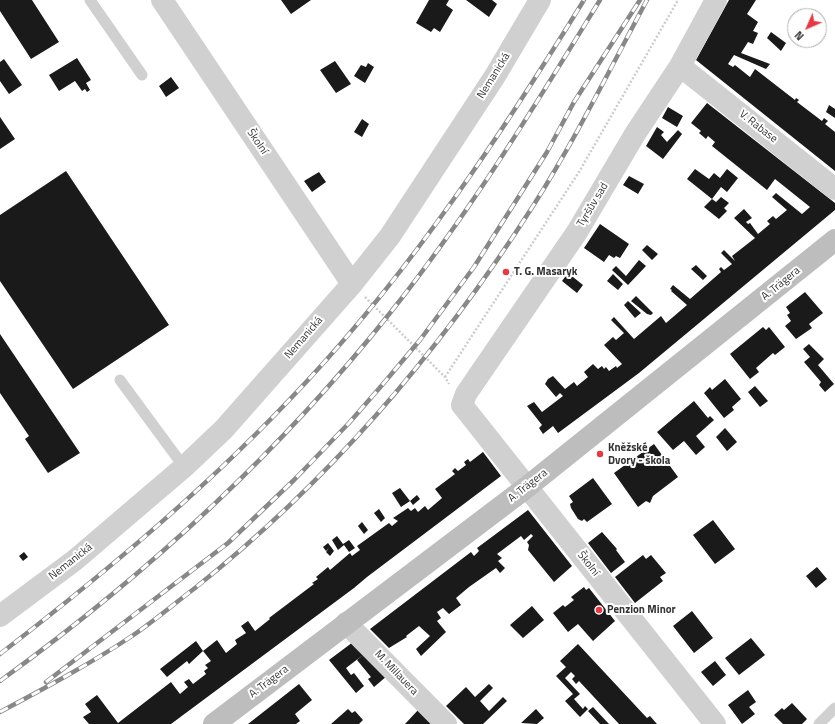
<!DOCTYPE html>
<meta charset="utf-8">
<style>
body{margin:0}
#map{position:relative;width:835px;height:724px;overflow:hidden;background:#fff;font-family:"Titillium Web",sans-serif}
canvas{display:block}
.north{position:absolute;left:787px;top:8px;width:40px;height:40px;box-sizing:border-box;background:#fff;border:1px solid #adadad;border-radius:50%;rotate:225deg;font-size:11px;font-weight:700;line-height:16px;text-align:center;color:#333}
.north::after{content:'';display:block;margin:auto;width:14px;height:18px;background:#e63946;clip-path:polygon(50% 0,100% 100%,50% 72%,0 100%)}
</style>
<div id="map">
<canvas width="835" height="724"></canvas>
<div class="north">N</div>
</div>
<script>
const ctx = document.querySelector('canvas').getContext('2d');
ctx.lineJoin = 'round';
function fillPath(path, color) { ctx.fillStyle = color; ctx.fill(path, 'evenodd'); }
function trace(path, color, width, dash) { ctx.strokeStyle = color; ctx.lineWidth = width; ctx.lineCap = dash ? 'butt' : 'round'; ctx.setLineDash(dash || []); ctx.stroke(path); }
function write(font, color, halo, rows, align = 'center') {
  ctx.font = font + ' "Titillium Web",sans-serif'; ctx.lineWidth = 4; ctx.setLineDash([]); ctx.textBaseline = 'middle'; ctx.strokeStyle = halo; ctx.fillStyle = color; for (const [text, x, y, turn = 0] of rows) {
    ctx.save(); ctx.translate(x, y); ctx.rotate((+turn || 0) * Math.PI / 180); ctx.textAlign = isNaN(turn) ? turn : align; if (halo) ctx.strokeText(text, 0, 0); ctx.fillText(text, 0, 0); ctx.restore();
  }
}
const building = new Path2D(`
 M0,0H32L59,42L31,59L0,11Z
 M281,0H311L291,14Z
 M429,0H449L446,5L453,10L440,32L434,28L431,32L416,23Z
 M466,0H492L497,4L489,17Z
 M729,0H756L747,14L758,22L753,31L758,33L753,44L748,42L741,53L770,64L766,69L734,55L728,64L733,67L735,65L750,77L755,69L795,100L796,98L799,100L797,102L822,121L824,118L828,121L825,124L835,132V171L696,60Z
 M771,32L786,43L781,51L767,38Z
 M77,58L91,80L86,83L90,90L87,92L85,89L82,91L75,81L59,91L49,75Z
 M4,59L22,85L9,94L0,81V62Z
 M335,61L351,84L336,93L320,70Z
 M368,63L374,67L365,83L354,76L361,65L366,67Z
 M171,77L179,88L166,97L159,86Z
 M707,103L835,203V210L639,373L558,433L553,426L543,434L539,428L542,425L527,406L534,402L542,412L563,396L560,393L556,397L545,384L548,379L553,376L565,389L574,382L577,386L588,377L584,372L593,364L598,369L602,366L604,369L606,367L609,371L616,366L617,368L622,364L604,345L613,337L616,340L624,333L611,320L614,317L634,339L661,316L666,323L687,305L671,291L672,290L670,289L673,285L690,299L721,272L719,269L721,267L724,270L732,264L721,253L724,250L735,261L732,256L755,238L734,218L744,209L752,218L746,222L748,224L750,223L758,234L770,224L767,221L773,216L776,219L787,210L772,197L776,193L802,214L810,207L775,179L767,190L712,146L715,142L708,136L706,139L699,133L701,131L691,123Z
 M829,105L835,109V118L826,112Z
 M668,107L683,116L677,127L662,118Z
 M0,117L15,139L0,149Z
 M362,119L369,124L362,137L354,132Z
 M657,127L664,132L661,135L667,142L678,130L682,134L663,159L646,146Z
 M695,169L709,179L714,173L720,178L727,169L738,178L727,192L721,187L712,199L687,179Z
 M66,171L169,325L73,389L0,281V215Z
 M319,172L326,182L312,192L304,181Z
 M629,176L644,184L638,194L623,185Z
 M721,197L729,203L724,208L727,211L719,219L704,207L712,199L716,202Z
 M600,224L629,244L620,258L616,256L614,258L609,255L604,262L584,248Z
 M647,245L658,254L652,260L642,250Z
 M639,260L646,266L628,285L612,270L616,266L626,276Z
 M696,265L707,276L703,280L691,269Z
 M568,273L583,285L577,293L562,281Z
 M613,274L623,284L618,290L607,281Z
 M805,292L823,313L809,324L812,328L796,339L785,326L791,321L787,315L790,313L786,307Z
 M636,296L653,313L651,315L647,314L631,301Z
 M628,301L641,313L635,318L624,305Z
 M763,327L766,330L769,327L785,347L775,355L773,353L756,368L759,372L750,379L730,354Z
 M0,334L80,453L48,473L25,439L29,436L0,393Z
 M809,344L824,359L818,365L834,384L825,392L819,385L821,382L804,362L810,357L803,349Z
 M725,379L741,399L732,407L734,410L724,418L704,393L710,387L712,390Z
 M755,386L768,401L760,407L748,392Z
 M694,401L708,418L710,416L714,420L696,436L705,447L696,455L684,441L673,450L657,432Z
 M725,428L737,442L727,451L716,437Z
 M654,444L678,477L653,496L650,503L646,501L638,507L614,473Z
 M483,452L501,476L367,577L354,588L171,724H89L83,717L91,712L85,704L97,695L118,723L171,682L180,694L188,687L184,682L189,679L193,684L206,674L204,671L208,668L205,665L211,661L203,651L217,640L226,653L237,644L235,640L246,633L241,626L248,621L255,631L270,619L269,618L314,584L312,583L318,579L316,577L328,567L330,570L350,553L352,556L360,550L357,546L389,523L392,526L398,521L393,518L408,508L411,511L415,508L418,512L425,506L428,510L442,498L435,489L455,474L452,471L455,468L458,471L466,465L464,462L468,459L470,462Z
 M593,478L612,504L587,522L584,519L582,521L578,519L571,508L570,504L573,502L569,496Z
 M400,488L410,501L401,507L392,493Z
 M417,495L420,499L413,505L410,501Z
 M379,509L385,518L381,522L374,513Z
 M528,510L572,566L554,582L528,550L529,545L527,542L533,536L531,534L524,540L521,536L497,554L502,558L498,561L505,568L500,573L496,568L469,587L456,598L461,605L449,614L443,608L437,612L441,618L437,621L446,632L421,656L416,649L430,636L419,626L406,636L407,637L389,648L370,629L471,552L474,556L479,551L477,548Z
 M713,520L735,549L715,564L693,535Z
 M362,522L368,530L364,534L358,526Z
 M602,532L617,549L616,550L625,562L611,573L588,543Z
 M337,536L343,544L349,540L355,548L349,552L344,545L338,550L332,540Z
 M328,543L334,551L330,556L326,552L329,548L326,551L323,547Z
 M24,552L28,557L23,561L19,556Z
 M643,555L646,559L651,555L666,573L660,577L663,581L635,603L615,577Z
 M817,567L827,579L816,588L806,576Z
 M584,587L586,590L589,588L615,621L593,641L578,624L568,632L553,613L563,605L565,607L574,600L571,597Z
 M532,606L544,620L523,638L510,625Z
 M692,611L713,638L694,653L673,626Z
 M751,638L765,655L739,675L725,658Z
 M196,641L203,651L189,664L187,661L167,677L160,669Z
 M353,642L387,676L374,687L368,679L371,677L357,660L363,655L346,668L351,675L354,673L364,686L356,693L329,660Z
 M578,644L647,718L650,716L657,724H619L579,681L576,684L572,679L575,676L571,672L565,678L580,694L574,699L583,709L585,706L588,709L580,717L565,701L573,694L556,676L566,667L560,661Z
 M715,661L726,675L713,686L701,672Z
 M299,684L312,700L295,714L300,721L296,724H248Z
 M489,684L493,688L480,701L489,711L503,697L507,701L483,724H464L446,706L466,687L475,697Z
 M748,690L756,702L749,707L755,714L742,724L728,705Z
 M792,703L807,719L802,724H783L774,715L782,708L784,710Z
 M593,707L609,724H600L588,711Z
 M348,709L352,713L355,711L363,720L359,724H331Z
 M419,709L434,724H405Z
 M536,709L544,718L537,724L521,723Z`);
const path = new Path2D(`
 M365,297L445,377L449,384
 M445,377L579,172L678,0`);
const lane = new Path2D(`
 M90,0L142,75
 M120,380L184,467
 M819,724L835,708`);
const street = new Path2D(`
 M162,0L352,284
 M680,66L835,189
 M0,616L75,560L184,467L224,429L352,284L390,236L495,76L540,0
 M346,623L446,724
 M715,724L462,405L466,394L577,232L635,134L680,66L716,0`);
const secondary = new Path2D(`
 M214,724L527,487L835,240`);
const rail = new Path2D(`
 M0,654C109,570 215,481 308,380C415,265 502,133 584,0
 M0,681C145,576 279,453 390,313C469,214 534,107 600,0
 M46,682L228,543L294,480L349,423L383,384L420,340L474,267L547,152L574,102L640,0
 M0,712C45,688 90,664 132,636C154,621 174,604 195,588C328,482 441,350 533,206C575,140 610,69 647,0`);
const markers = [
 [506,272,4,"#e63946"],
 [600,454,4,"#e63946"],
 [599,610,4,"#e63946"]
];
const streetNames = [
 ["Nemanická",494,76,-58],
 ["V. Rabase",758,127,38],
 ["Školní",257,142,56],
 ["Tyršův sad",593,205,-59],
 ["A. Trägera",781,284,-39],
 ["Nemanická",304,338,-49],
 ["A. Trägera",528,486,-38],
 ["Nemanická",71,562,-38],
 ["Školní",588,564,52],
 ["M. Millauera",396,673,46],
 ["A. Trägera",269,682,-37]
];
const poiNames = [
 ["T. G. Masaryk",514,272],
 ["Kněžské",608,448],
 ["Dvory - škola",608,461],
 ["Penzion Minor",607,610]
];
fillPath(building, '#1a1a1a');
trace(path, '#cdcdcd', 2.5, [2, 2]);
trace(lane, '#d0d0d0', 11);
trace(street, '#d0d0d0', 22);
trace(secondary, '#bdbdbd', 22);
trace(rail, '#888', 4.5);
trace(rail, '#fff', 3, [9]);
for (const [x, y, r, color] of markers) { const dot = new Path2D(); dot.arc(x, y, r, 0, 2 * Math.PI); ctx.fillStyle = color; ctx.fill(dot); trace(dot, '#fff', 1.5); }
write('11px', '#333', '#fff', streetNames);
write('bold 11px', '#333', '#fff', poiNames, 'left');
</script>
